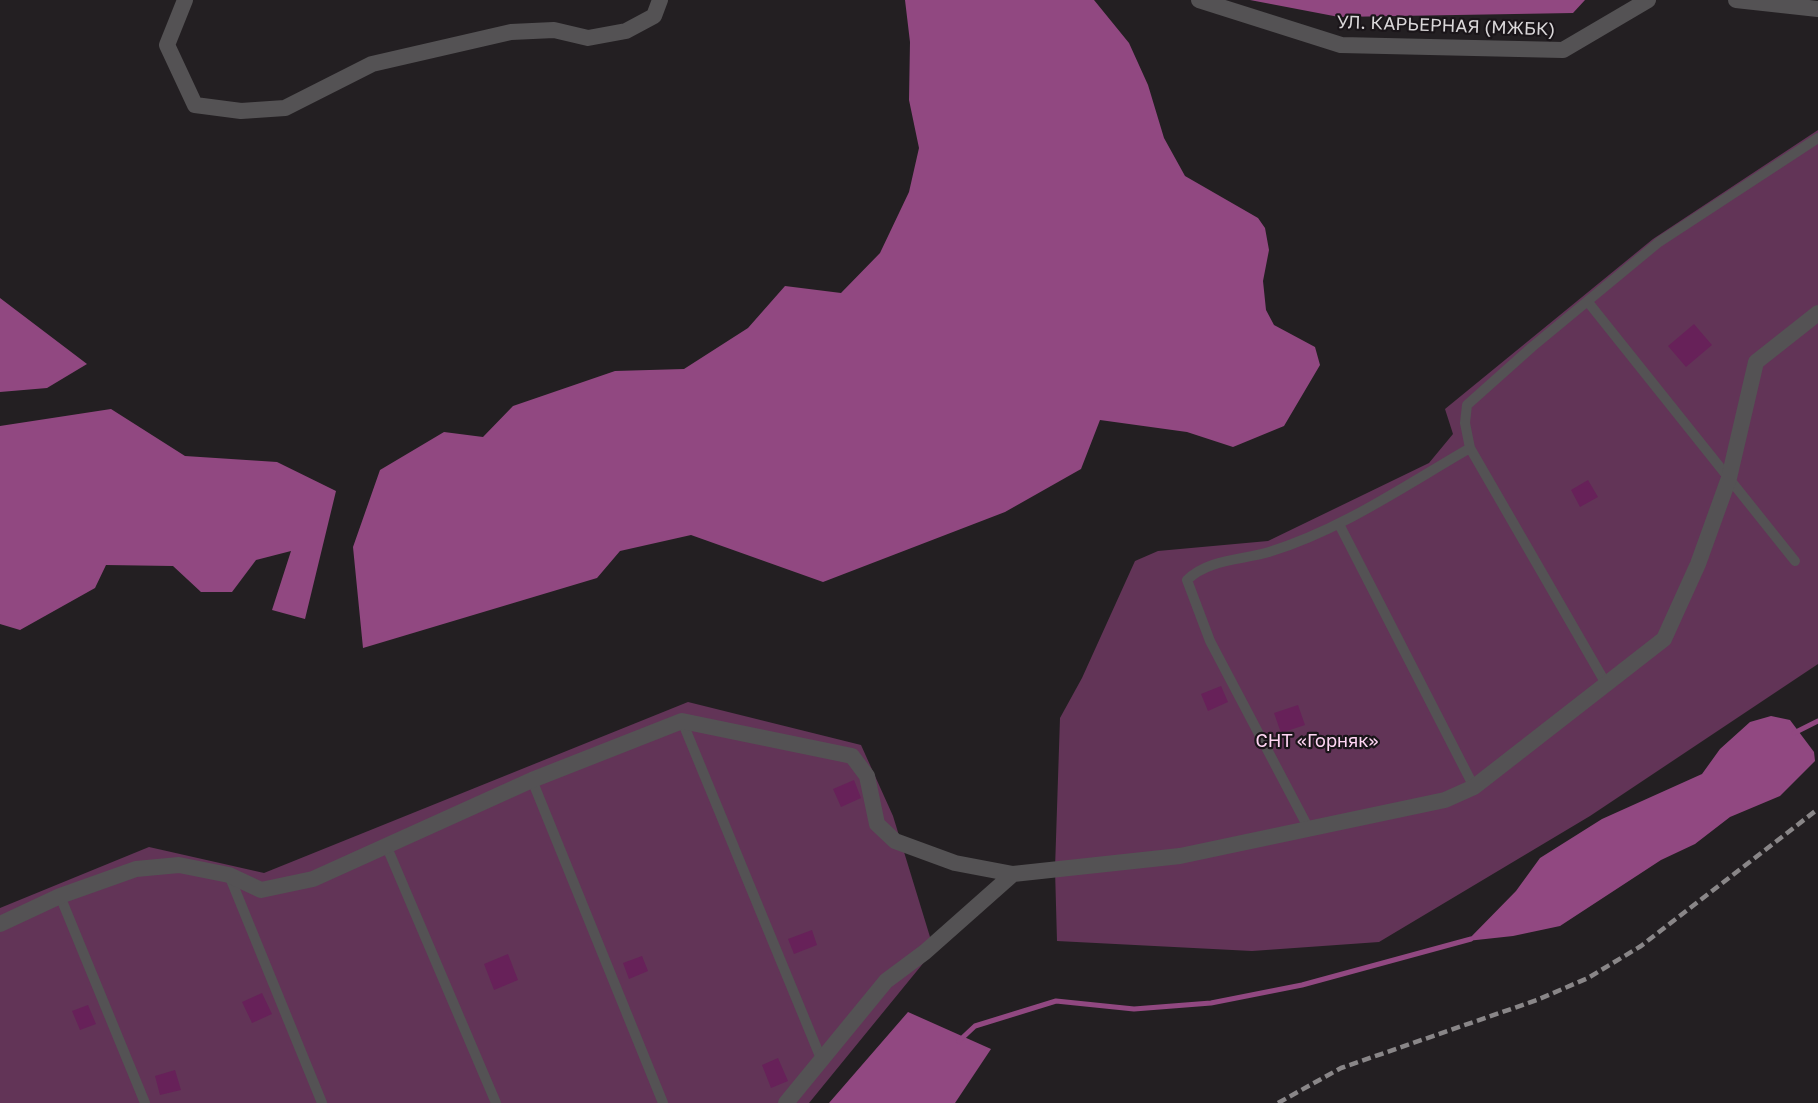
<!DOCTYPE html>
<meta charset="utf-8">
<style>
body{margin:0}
canvas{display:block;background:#231f22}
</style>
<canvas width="1818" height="1103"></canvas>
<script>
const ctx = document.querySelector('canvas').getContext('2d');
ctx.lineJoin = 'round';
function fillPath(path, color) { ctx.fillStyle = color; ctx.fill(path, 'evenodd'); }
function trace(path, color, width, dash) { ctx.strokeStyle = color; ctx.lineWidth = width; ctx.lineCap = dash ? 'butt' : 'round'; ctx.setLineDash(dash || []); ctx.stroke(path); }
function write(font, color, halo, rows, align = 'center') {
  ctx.font = font + ' "Golos Text",sans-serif'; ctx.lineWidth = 4.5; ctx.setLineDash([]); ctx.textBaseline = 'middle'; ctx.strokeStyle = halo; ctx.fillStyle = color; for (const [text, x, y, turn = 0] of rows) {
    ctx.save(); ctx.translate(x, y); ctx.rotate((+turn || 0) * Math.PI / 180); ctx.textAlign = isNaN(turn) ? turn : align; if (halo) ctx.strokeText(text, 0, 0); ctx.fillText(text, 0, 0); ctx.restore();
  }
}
const green = new Path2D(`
 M1818,130V664L1590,816L1379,942L1252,951L1057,941L1055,869L1060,718L1082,678L1135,561L1158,551L1268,541L1429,463L1453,434L1445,409L1653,239Z
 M688,702L861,745L893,816L934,950L809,1103H0V908L149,847L264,873Z`);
const water = new Path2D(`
 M905,0H1094L1129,43L1148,85L1164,138L1185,176L1258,218L1265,228L1269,250L1263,281L1266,310L1274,325L1315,347L1320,365L1284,426L1233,447L1187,432L1100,420L1081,469L1005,512L823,582L691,535L620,551L597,578L363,648L353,547L380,470L444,432L483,437L513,406L615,371L684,369L748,328L785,286L841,293L880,253L909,192L919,148L909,100L910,42Z
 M1250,0H1585L1573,13L1339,17Z
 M0,298L87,364L47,388L0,392Z
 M111,409L185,456L277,462L336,491L305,619L272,610L291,551L256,560L232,592H201L173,566L106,565L95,588L20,630L0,624V426Z
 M1771,716L1790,720L1814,752L1815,761L1780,796L1730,817L1695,844L1661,860L1560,926L1513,936L1467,941L1516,891L1540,858L1602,819L1702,774L1720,749L1750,722Z
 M908,1012L991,1049L955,1103H829Z`);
const stream = new Path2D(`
 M1794,733L1818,721
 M959,1041L975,1026L1056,1001L1134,1009L1211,1003L1302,985L1471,939`);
const building = new Path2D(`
 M1694,324L1712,345L1686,367L1668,346Z
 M1588,480L1598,497L1580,507L1571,490Z
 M1221,686L1228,702L1208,711L1201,694Z
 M1298,705L1305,725L1281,733L1274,713Z
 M854,780L861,798L841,807L833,789Z
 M812,930L817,945L794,954L788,939Z
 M508,954L518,980L494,990L484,964Z
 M642,956L648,971L629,979L623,963Z
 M262,993L272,1014L252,1023L242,1002Z
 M88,1005L96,1024L80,1030L72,1011Z
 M778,1058L788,1081L771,1088L762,1065Z
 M175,1070L181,1090L160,1095L155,1076Z`);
const service = new Path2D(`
 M1588,302L1795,561
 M1470,448L1465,423L1467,405L1532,347L1659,242L1818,138
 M1339,524L1474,787
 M682,721L822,1061
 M532,780L663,1103
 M1309,829L1210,641L1187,580C1208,559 1242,560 1269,552C1341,530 1406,485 1470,448L1605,682
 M386,845L496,1103
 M229,875L322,1103
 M60,896L145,1103`);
const minor = new Path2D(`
 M0,924L60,896L136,869L179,865L229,875L261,890L313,879L532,780L682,721L852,756L867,776L877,824L895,841L955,863L1013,874L1180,856L1445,800L1474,787L1664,639L1698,564L1729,478L1756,362L1818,313
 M786,1103L886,981L925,952L1013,874`);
const tertiary = new Path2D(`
 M185,0L167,45L195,105L241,111L285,108L372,64L511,32L554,30L588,38L626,31L654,16L660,0
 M1199,0L1341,45L1563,50L1648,0
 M1736,0L1818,9`);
const rail = new Path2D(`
 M1278,1103L1341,1068L1537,1000L1588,978L1641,946L1818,809`);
const streetNames = [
 ["УЛ. КАРЬЕРНАЯ (МЖБК)",1446,26,2]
];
const parkNames = [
 ["СНТ «Горняк»",1317,741]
];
fillPath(green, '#623457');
fillPath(water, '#914881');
trace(stream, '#914881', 5);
fillPath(building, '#672159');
trace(service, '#545254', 10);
trace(minor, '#545254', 16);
trace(tertiary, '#545254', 16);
trace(rail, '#898688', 4.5, [9, 4.5]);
write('18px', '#dad7d9', '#1a1519', streetNames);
write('18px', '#ffd5f3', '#1a1519', parkNames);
</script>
